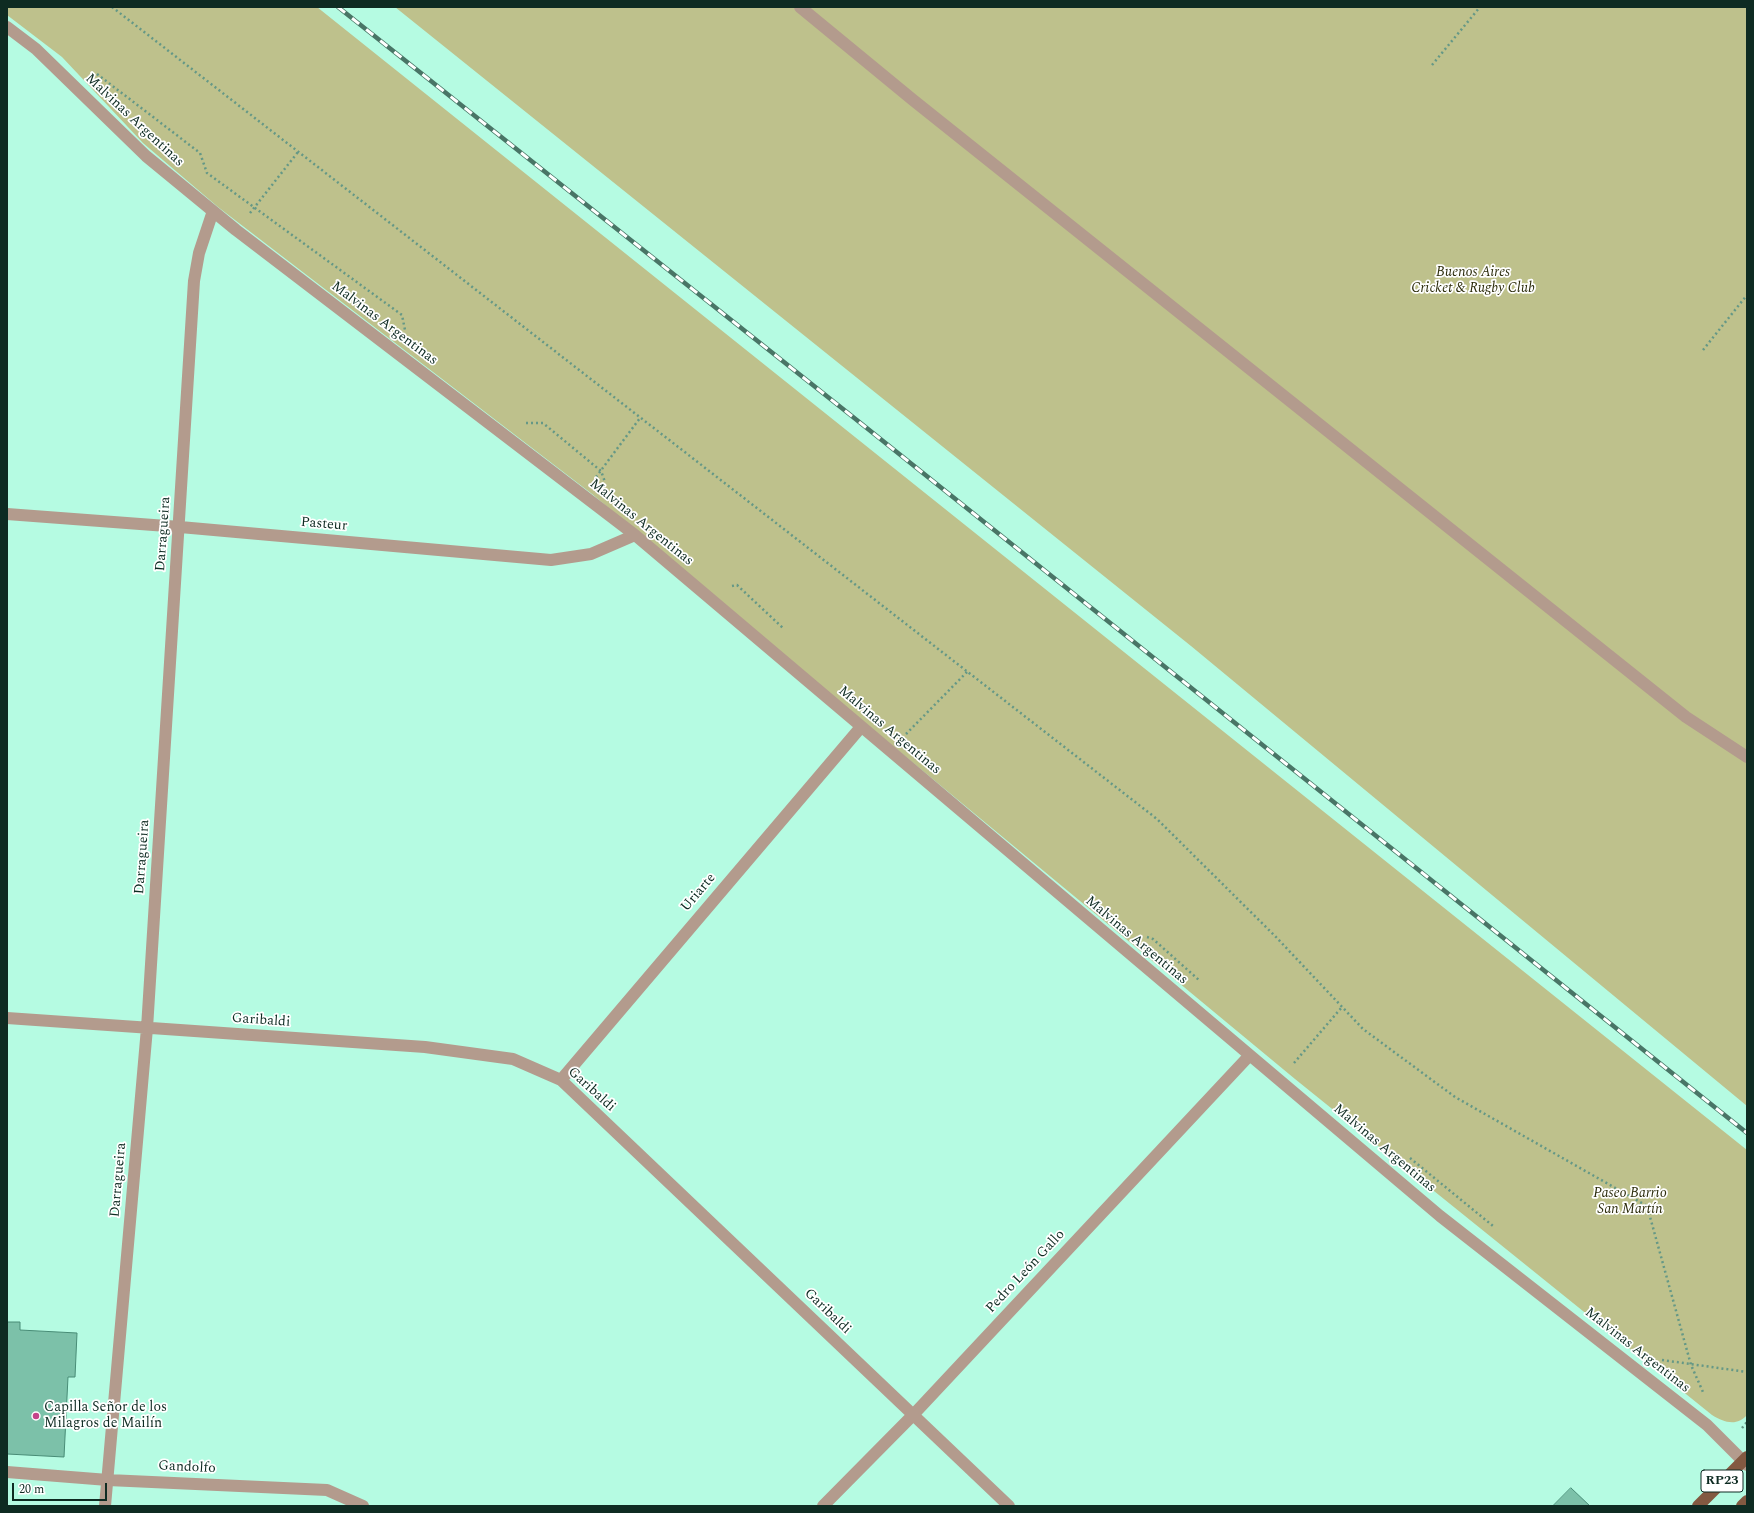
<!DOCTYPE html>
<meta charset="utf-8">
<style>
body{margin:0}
#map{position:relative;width:1754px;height:1513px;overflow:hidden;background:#b5fbe2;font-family:Spectral,serif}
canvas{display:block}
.frame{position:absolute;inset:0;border:8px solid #0e2b22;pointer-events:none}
.scale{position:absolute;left:12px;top:1483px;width:95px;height:18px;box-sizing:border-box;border:2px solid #0e2b22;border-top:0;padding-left:5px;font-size:12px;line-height:14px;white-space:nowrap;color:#0e2b22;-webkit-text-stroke:3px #fff;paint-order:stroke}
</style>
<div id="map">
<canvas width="1754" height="1513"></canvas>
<div class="frame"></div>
<div class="scale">20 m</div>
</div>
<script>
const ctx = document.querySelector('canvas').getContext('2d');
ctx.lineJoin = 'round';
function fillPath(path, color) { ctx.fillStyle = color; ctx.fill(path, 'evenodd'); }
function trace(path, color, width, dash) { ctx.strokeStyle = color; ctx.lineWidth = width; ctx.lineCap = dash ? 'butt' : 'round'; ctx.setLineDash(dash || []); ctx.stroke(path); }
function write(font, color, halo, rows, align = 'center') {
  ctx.font = font + ' Spectral,serif'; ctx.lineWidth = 3.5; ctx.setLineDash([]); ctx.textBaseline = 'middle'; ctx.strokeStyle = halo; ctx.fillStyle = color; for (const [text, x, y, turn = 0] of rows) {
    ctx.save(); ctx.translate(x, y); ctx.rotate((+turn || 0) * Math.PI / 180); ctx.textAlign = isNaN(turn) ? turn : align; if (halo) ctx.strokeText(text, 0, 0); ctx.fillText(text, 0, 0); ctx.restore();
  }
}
const green = new Path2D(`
 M7,7H317L1747,1150V1415C1737,1427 1723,1422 1712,1415L1295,1079L888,742L592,494L218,207L143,143L62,57L7,15Z
 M395,7H1747V1106L1191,646Z`);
const building = new Path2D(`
 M7,1322H20V1330L77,1333L75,1377H68L64,1457L7,1454Z
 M1571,1488L1590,1506H1553Z`);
const path = new Path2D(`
 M112,7L1157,819L1276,937L1363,1029L1455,1097L1647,1206L1691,1365L1703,1392
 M1432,65L1480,7
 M97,74L200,153L207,173L402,315L405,330
 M250,213L298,152
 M1703,350L1747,295
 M526,423H543L601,471L605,482
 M596,477L640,418
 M732,586L737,585L784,629
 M906,734L967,672
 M1147,937L1153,939L1200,981
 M1294,1063L1342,1007
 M1410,1158L1493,1226
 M1662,1360L1747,1372
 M1742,1428L1747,1422`);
const lane = new Path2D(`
 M800,7L913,100L1686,717L1747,757`);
const street = new Path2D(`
 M7,27L36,49L146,156L236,230L635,535L1440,1216L1707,1425L1747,1465
 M7,514L180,527L551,560L591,554L635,535
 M7,1018L425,1047L513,1059L561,1080L1009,1506
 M561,1080L861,727
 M7,1472L108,1480L327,1490L363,1506
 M105,1506L147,1028L194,281L199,253L213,211
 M823,1506L914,1414L1249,1056`);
const primary = new Path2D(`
 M1698,1506L1747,1457
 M1742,1506L1747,1501`);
const rail = new Path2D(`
 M338,7L853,417L1747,1133`);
const markers = [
 [36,1416,4,"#c5438a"]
];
const shields = [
 [1722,1481,42]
];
const shieldNames = [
 ["RP23",1722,1481]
];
const streetNames = [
 ["Malvinas Argentinas",134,121,43],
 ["Malvinas Argentinas",384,324,37],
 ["Malvinas Argentinas",641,523,39],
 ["Pasteur",324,525,5],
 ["Darragueira",164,534,-86],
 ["Malvinas Argentinas",889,731,40],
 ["Darragueira",143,857,-86],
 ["Uriarte",699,893,-50],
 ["Malvinas Argentinas",1136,941,40],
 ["Garibaldi",261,1021,4],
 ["Garibaldi",591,1090,42],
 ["Malvinas Argentinas",1384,1149,40],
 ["Darragueira",119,1180,-85],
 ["Pedro León Gallo",1026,1272,-47],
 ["Garibaldi",827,1312,44],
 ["Malvinas Argentinas",1637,1351,38],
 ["Gandolfo",187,1468,3]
];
const parkNames = [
 ["Buenos Aires",1473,273],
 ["Cricket & Rugby Club",1473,289],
 ["Paseo Barrio",1630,1194],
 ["San Martín",1630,1210]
];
const poiNames = [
 ["Capilla Señor de los",44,1408],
 ["Milagros de Mailín",44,1424]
];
fillPath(green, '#bec18c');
fillPath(building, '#7cc1a9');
trace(building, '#488c76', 1);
trace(path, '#659886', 2.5, [2, 3]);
trace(lane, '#b39b8d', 12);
trace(street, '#b39b8d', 12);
trace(primary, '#835941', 12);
trace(rail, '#497566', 4.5);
trace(rail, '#fff', 3, [9]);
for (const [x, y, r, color] of markers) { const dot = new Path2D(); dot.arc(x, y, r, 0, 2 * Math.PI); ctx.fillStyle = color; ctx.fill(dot); trace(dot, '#fff', 1.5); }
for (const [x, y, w] of shields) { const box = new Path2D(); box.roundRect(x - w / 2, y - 11, w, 22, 3); ctx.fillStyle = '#fff'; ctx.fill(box); trace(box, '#0e2b22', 1); }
write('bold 13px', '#0e2b22', null, shieldNames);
write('14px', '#0e2b22', '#fff', streetNames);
write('italic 14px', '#2b2b0a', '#fff', parkNames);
write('14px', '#0e2b22', '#fff', poiNames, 'left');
</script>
